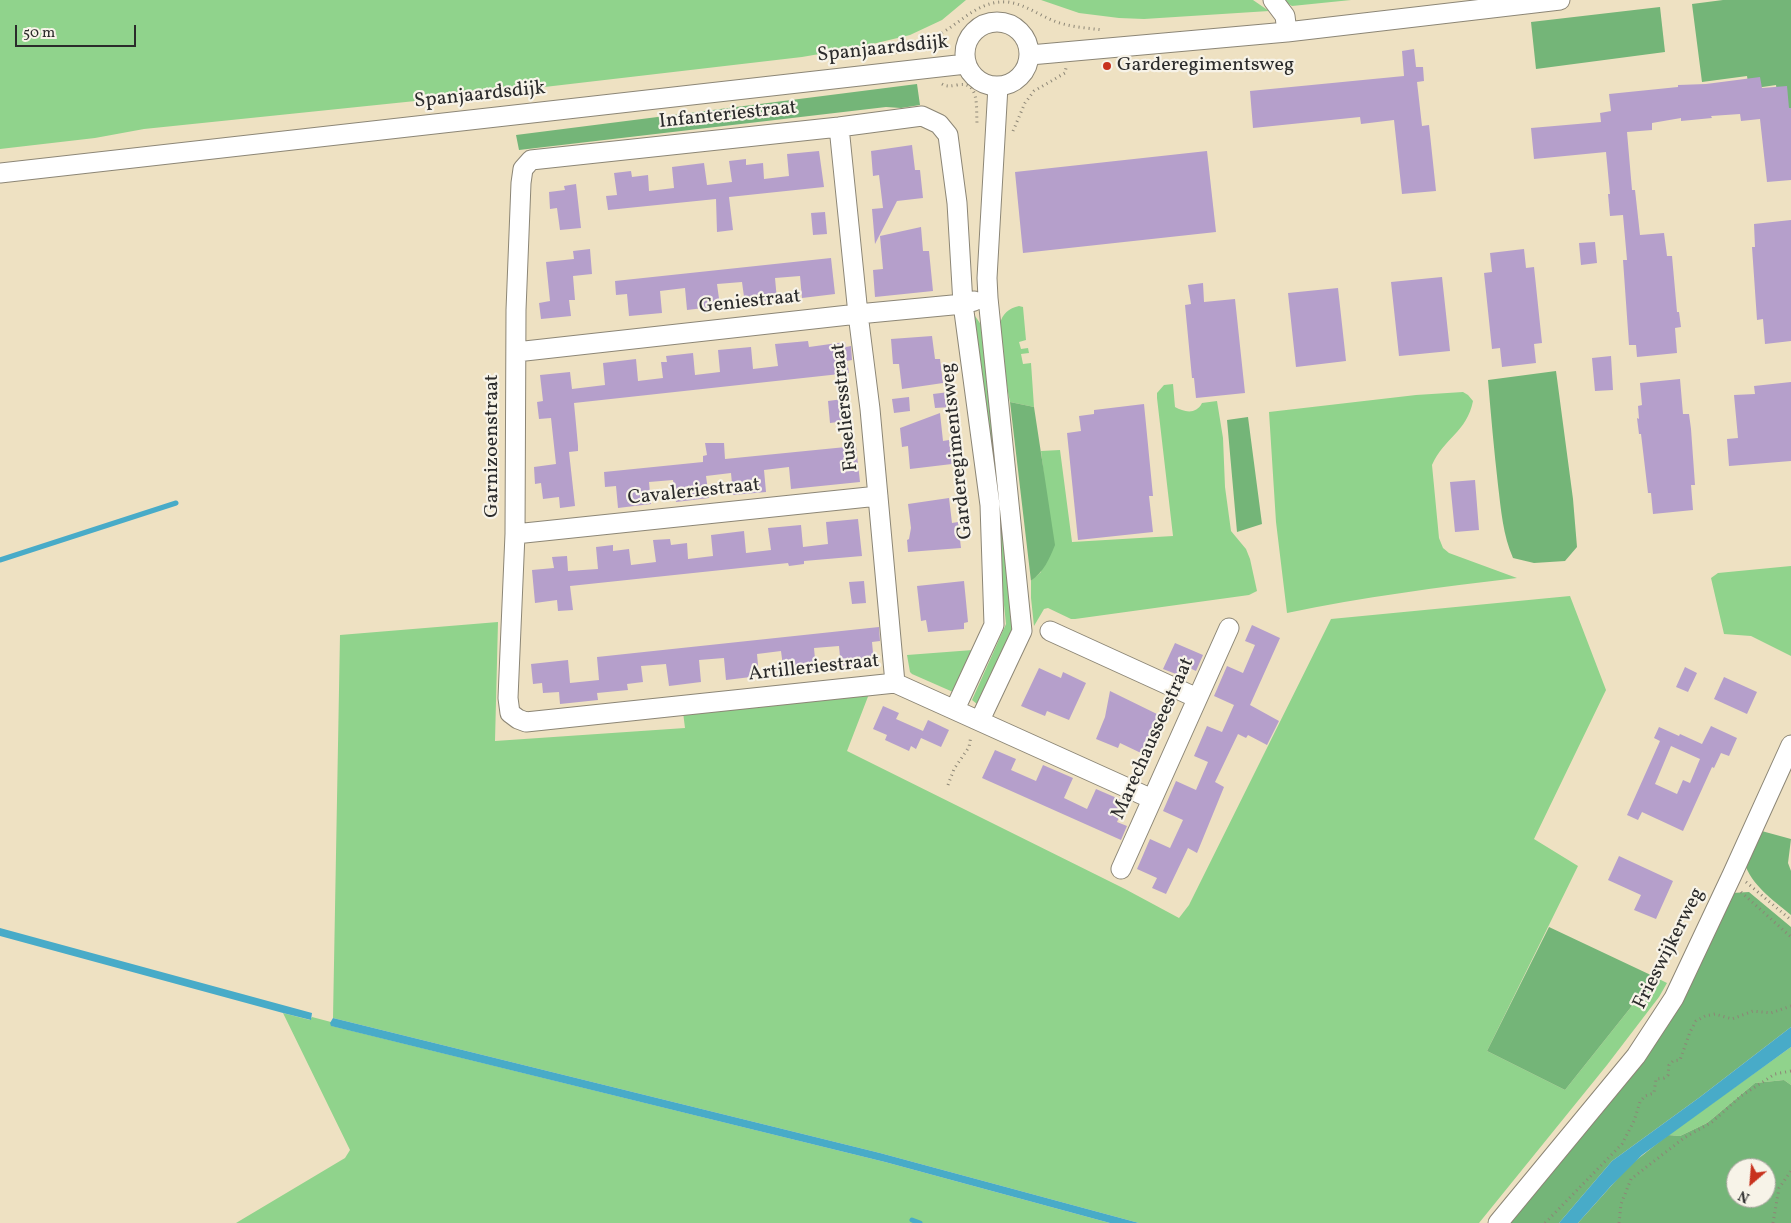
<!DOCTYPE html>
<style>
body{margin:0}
#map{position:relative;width:1791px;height:1223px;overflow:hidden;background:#eee1c2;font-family:Vollkorn,serif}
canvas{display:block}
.north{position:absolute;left:1726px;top:1158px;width:50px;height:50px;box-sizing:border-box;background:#f7f3e8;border:1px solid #a5a39c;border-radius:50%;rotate:207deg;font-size:14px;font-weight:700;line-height:20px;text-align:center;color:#2b2b2b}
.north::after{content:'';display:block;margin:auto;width:18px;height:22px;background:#c8321e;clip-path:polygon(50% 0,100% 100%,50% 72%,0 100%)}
.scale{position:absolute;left:15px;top:25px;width:121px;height:22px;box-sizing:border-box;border:2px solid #2b2b2b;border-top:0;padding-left:6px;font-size:15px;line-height:18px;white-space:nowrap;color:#2b2b2b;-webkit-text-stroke:4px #f7f3e8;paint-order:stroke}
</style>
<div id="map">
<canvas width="1791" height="1223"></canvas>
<div class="north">N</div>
<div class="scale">50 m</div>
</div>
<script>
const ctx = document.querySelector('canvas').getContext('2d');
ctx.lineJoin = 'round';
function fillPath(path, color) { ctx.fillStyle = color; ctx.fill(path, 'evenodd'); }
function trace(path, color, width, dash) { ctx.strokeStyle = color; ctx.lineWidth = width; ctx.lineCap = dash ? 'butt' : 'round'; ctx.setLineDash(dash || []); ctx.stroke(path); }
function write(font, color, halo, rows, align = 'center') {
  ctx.font = font + ' Vollkorn,serif'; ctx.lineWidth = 4.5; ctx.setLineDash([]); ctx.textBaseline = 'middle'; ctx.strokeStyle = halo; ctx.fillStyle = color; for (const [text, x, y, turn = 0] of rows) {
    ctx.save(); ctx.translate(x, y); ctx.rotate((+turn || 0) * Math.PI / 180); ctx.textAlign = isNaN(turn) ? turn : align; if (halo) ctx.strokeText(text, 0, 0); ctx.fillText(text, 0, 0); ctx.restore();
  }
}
const green = new Path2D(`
 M0,0H966L942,20L910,35L860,47L802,57L493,93L144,129L95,138L0,149Z
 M1041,0H1253L1269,11L1144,19L1119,18L1079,13Z
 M1282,0H1351L1292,6Z
 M1019,306L1023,307L1026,340L1019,342L1021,349L1028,348L1029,353L1021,354L1023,364L1031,363L1034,407L1010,402C1005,380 1005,361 1002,339C1001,334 999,329 1000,324C1002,314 1009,308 1019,306Z
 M975,316L982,326L1013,627L979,703L977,704L972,700L1006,624L974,319Z
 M1173,384L1175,407C1184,412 1196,415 1202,403L1217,401L1223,438L1225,487L1231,531L1246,549L1250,559L1257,591L1249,595L1075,619H1071L1048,608L1044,609L1034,626L1031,598V581L1041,572L1047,504L1041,451L1060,450L1072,542L1173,536L1157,398V393L1164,385Z
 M1463,392L1468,395L1473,401C1467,432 1444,438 1432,465L1439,538L1443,548L1449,553L1517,578C1440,587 1363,597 1287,613L1276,522L1269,412L1416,395Z
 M1791,566V656L1751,636L1724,634L1711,578L1718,573Z
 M1570,596L1606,690L1534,839L1578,866L1487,1051L1565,1090L1655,977L1667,983L1659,997L1607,1065L1479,1223H1139L880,1153L333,1018L340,635L498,622L495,741L685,728L683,712L869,694L847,751L1125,889L1179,918L1189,905L1331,619Z
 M973,650L953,692L912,674L910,672L907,655Z
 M283,1013L310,1020L312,1017L331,1022L332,1026L885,1162L1110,1223H920L913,1220L914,1223H236L345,1158L350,1150Z
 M1791,1047V1085L1784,1080L1755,1083L1707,1123L1680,1136L1668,1135Z`);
const forest = new Path2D(`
 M1723,0H1791V148L1785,149L1776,85L1749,89L1747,76L1702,82L1692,4Z
 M1660,7L1665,52L1536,69L1531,22Z
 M917,84L920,105L901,108L886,107L519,150L516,135Z
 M1556,371L1573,499L1577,547L1565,561L1534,563L1513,558C1503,535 1501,510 1498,485C1494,450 1491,416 1488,380Z
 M1010,402L1034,407L1055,545C1049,560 1044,571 1031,581Z
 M1248,417L1262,524L1237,532L1227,420Z
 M1758,830L1791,839L1788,863L1791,871V915C1772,899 1752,886 1744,862Z
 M1749,892L1791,927V1027L1700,1097L1612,1161L1559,1223H1506L1621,1082L1732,893Z
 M1549,927L1655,977L1565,1090L1487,1051Z
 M1784,1080L1791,1085V1223H1578L1629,1166L1668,1135L1680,1136L1707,1123L1755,1083ZM1736,1168H1766V1198H1736Z`);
const water = new Path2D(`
 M0,928L312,1013L311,1020L283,1013L0,936Z
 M333,1018L880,1153L1139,1223H1110L885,1162L331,1026L330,1023Z
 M1791,1027V1047L1642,1155L1611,1186L1578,1223H1559L1612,1161L1700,1097Z`);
const stream = new Path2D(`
 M0,560L176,503
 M912,1220L920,1223`);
const building = new Path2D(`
 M1414,49L1416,67H1423L1424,81L1417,82L1422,126L1429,125L1436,191L1402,194L1394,120L1361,124L1360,117L1253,128L1250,91L1404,76L1402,51Z
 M1760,77L1762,88L1787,86L1789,108H1791V180L1767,182L1760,119L1741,121L1740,114L1711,116L1712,118L1681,121V118L1652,123V130L1627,132L1632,190H1635L1640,235L1664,233L1667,256H1672L1677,312H1679L1681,327L1675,328L1677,353L1637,357L1636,345H1629L1623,260H1627L1623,215L1610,216L1608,194H1610L1606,152L1534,159L1531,128L1601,122L1600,113L1611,111L1609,94L1678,87V85L1706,84Z
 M912,145L915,170H920L923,198L897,201L875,244L872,209L883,208L879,175L873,176L871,151Z
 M819,151L824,187L729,197L733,230L717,232L716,199L608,210L606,196L617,195L614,173L631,171L632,177L648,175L649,191L674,188L672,167L704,163L707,185L732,182L729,161L746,159V165L763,163L764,179L789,176L787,154Z
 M1207,151L1216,232L1023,253L1015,172Z
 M576,184L581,228L560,230L557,208L550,209L549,192L565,190L564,186Z
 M825,212L827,234L813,235L811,213Z
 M1791,220V341L1765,344L1763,319L1757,320L1752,247H1755L1754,224Z
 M921,227L923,251H929L933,291L875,297L873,270L883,269L880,236Z
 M1595,242L1597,263L1581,265L1579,243Z
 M590,249L592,274L573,276L575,300H569L571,316L541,319L539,303L550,301L546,262L574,259L573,251Z
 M1524,249L1526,268L1534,267L1542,343L1534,344L1536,363L1502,367L1500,348L1492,349L1484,273L1492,272L1490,253Z
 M831,258L835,294L802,298L800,276L775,278L777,300L745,304L742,282L717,284L720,306L687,310L685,288L660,291L662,313L629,316L627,294L616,295L615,281Z
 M1442,277L1450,351L1399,356L1391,282Z
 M1203,283L1204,302L1235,299L1245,393L1196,398L1194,378H1192L1185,305L1191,304L1188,285Z
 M1338,288L1346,361L1296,367L1288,293Z
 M932,336L935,359H940L943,383L902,389L899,364H893L891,339Z
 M808,341L809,347L845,342L846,347L851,346L852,360L847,361L849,373L574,403L578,446V451L569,452L575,506L560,508L559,497L543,499L541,483L535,484L534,467L556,464L551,418L539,419L537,402L543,401L540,375L570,372L572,389L605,385L603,363L636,359L638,381L663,378L661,362H667L666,356L693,353L695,375L720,372L718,350L751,347L753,369L778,366L775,344Z
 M1611,356L1613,390L1595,391L1592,358Z
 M1680,379L1683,414H1689L1691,429L1695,485H1691L1693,510L1653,514L1651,493H1648L1641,434H1639L1637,418L1639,419L1638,406L1642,405L1640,383Z
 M1791,382V461L1729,466L1727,439L1738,438L1734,395L1755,394L1754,386Z
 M949,392L951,407L935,408L933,394Z
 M909,397L910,411L894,413L892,399Z
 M843,399L845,421L830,423L828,401Z
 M1144,404L1153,496H1149L1153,532L1078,540L1067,433L1081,431L1079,416L1094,414V410Z
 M940,413L943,441L949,440L952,464L910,469L908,446L902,447L900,428Z
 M705,443H724L725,459L856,446L860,482L791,489L789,467L764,470L766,492L733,495L731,473L706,476L709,498L676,502L673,480L649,482L651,504L618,508L616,486L605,487L604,472L703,462V456L707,455Z
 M1475,480L1479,530L1455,532L1450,482Z
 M949,498L952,523L958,522L961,548L908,552L907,540L909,539L911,528L908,504Z
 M858,519L862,556L804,561V564L789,566L788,563L570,586L573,610L558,611L557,600L535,603L532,570L554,568L552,557L567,556L568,571L598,569L596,547L613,545V551L629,549L631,565L656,562L653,540L670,539L671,545L687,543L688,559L713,556L711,535L744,531L746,553L771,550L768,528L801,525L803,547L828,544L826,522Z
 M864,581L866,603L852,604L849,582Z
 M964,581L968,622L964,623V629L928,632L926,620L921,621L917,586Z
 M1252,625L1280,638L1250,705L1279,721L1267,745L1248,735L1246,738L1238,734L1215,782L1224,787L1197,853L1188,848L1166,894L1152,888L1157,878L1137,869L1150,839L1170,848L1183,820L1163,811L1176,781L1196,790L1208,762L1194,756L1207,726L1222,732L1234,705L1214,696L1227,666L1243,673L1255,645L1245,641Z
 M879,627L880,641L872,642L874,664L841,668L839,646L814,648L816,670L784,674L781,651L757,654L759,676L726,680L724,658L699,660L701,682L669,686L666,664L641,666L643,682L627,684L628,690L597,693L598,700L560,704L559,692L543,693L542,683L533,684L531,664L568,660L570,683L599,680L597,657Z
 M1175,643L1203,655L1196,671L1185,666L1181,676L1163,669Z
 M1685,667L1697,673L1688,692L1676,687Z
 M1039,668L1061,678L1063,672L1086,683L1069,720L1047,711L1045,716L1021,706Z
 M1724,677L1757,692L1747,714L1714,699Z
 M1110,691L1159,715L1141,753L1120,743L1118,748L1096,739L1105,717Z
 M883,706L899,713L896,719L923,731L928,720L949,730L941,747L921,738L916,749L911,746L909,751L885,740L887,735L873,729Z
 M1711,726L1737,738L1729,756L1721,753L1714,768L1712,767L1683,831L1642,812L1638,820L1627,815L1660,741L1654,738L1659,727L1679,736L1680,734L1702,744ZM1671,746L1700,759L1690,783L1683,780L1677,794L1655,784Z
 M995,750L1016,759L1011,770L1036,781L1043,765L1073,778L1064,798L1087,809L1096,789L1126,802L1117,822L1127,826L1121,840L982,778Z
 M1619,856L1673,881L1656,919L1634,910L1641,895L1608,880Z`);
const path = new Path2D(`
 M930,39L933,52
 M891,54C907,48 925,42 940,34C963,21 979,0 1008,2C1024,4 1039,15 1054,21C1069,27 1087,28 1103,30
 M942,84C947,87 951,86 957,85C980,80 976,108 977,123
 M1013,131L1025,103L1034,91L1065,73L1066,68
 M948,785L954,769L969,747L971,736
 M1746,882L1791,920
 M1741,892L1791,937
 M1545,1223L1622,1144L1634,1121L1640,1102L1645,1096L1654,1093L1656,1079L1664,1078L1668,1075L1669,1065L1673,1061L1680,1060L1690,1032L1696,1021L1705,1016L1715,1014L1732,1019L1753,1011L1771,1013L1791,1006
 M1619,1223L1621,1204L1631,1179L1684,1138L1712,1122L1741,1096L1775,1074L1791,1071
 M1773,1223L1779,1188L1791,1171`);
const minor = new Path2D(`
 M1273,0L1285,16L1287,32
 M965 54a32 32 0 1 1 64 0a32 32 0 1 1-64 0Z
 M1030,55L1287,32L1560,0
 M839,127L858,314L870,409L895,683
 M0,173L966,64
 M516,352L858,314L963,304L974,301
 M515,534L878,496
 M1050,631L1197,698
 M955,709L994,625L990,505L963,304L957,203L948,135L939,124L922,116L839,127L531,160L523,169L521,183L516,310L515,534L508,698L510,713L518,719L526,722L895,683L1152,799
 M980,720L1022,631L988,298L987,278L998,86
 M1121,869L1229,628
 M1498,1223L1636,1056L1674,998L1732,875L1791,745`);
const markers = [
 [1107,66,5,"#c8321e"]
];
const streetNames = [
 ["Spanjaardsdijk",883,50,-6],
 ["Spanjaardsdijk",480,96,-6],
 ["Infanteriestraat",728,116,-6],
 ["Geniestraat",750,303,-6],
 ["Fuseliersstraat",846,407,-96],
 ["Garnizoenstraat",493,446,-90],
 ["Garderegimentsweg",958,451,-96],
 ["Cavaleriestraat",694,493,-6],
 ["Artilleriestraat",814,669,-6],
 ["Marechausseestraat",1154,739,-66],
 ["Frieswijkerweg",1670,949,-63]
];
const poiNames = [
 ["Garderegimentsweg",1117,66]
];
fillPath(green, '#90d38c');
fillPath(forest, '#74b578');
fillPath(water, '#48abc8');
trace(stream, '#48abc8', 5);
fillPath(building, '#b59fcb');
trace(minor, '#8c8676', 21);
trace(path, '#8c8676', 3, [1, 4]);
trace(minor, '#fff', 19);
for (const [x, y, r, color] of markers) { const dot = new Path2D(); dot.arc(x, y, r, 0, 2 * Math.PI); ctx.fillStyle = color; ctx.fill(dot); trace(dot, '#f7f3e8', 2); }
write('20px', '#2b2b2b', '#f7f3e8', streetNames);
write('20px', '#2b2b2b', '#f7f3e8', poiNames, 'left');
</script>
